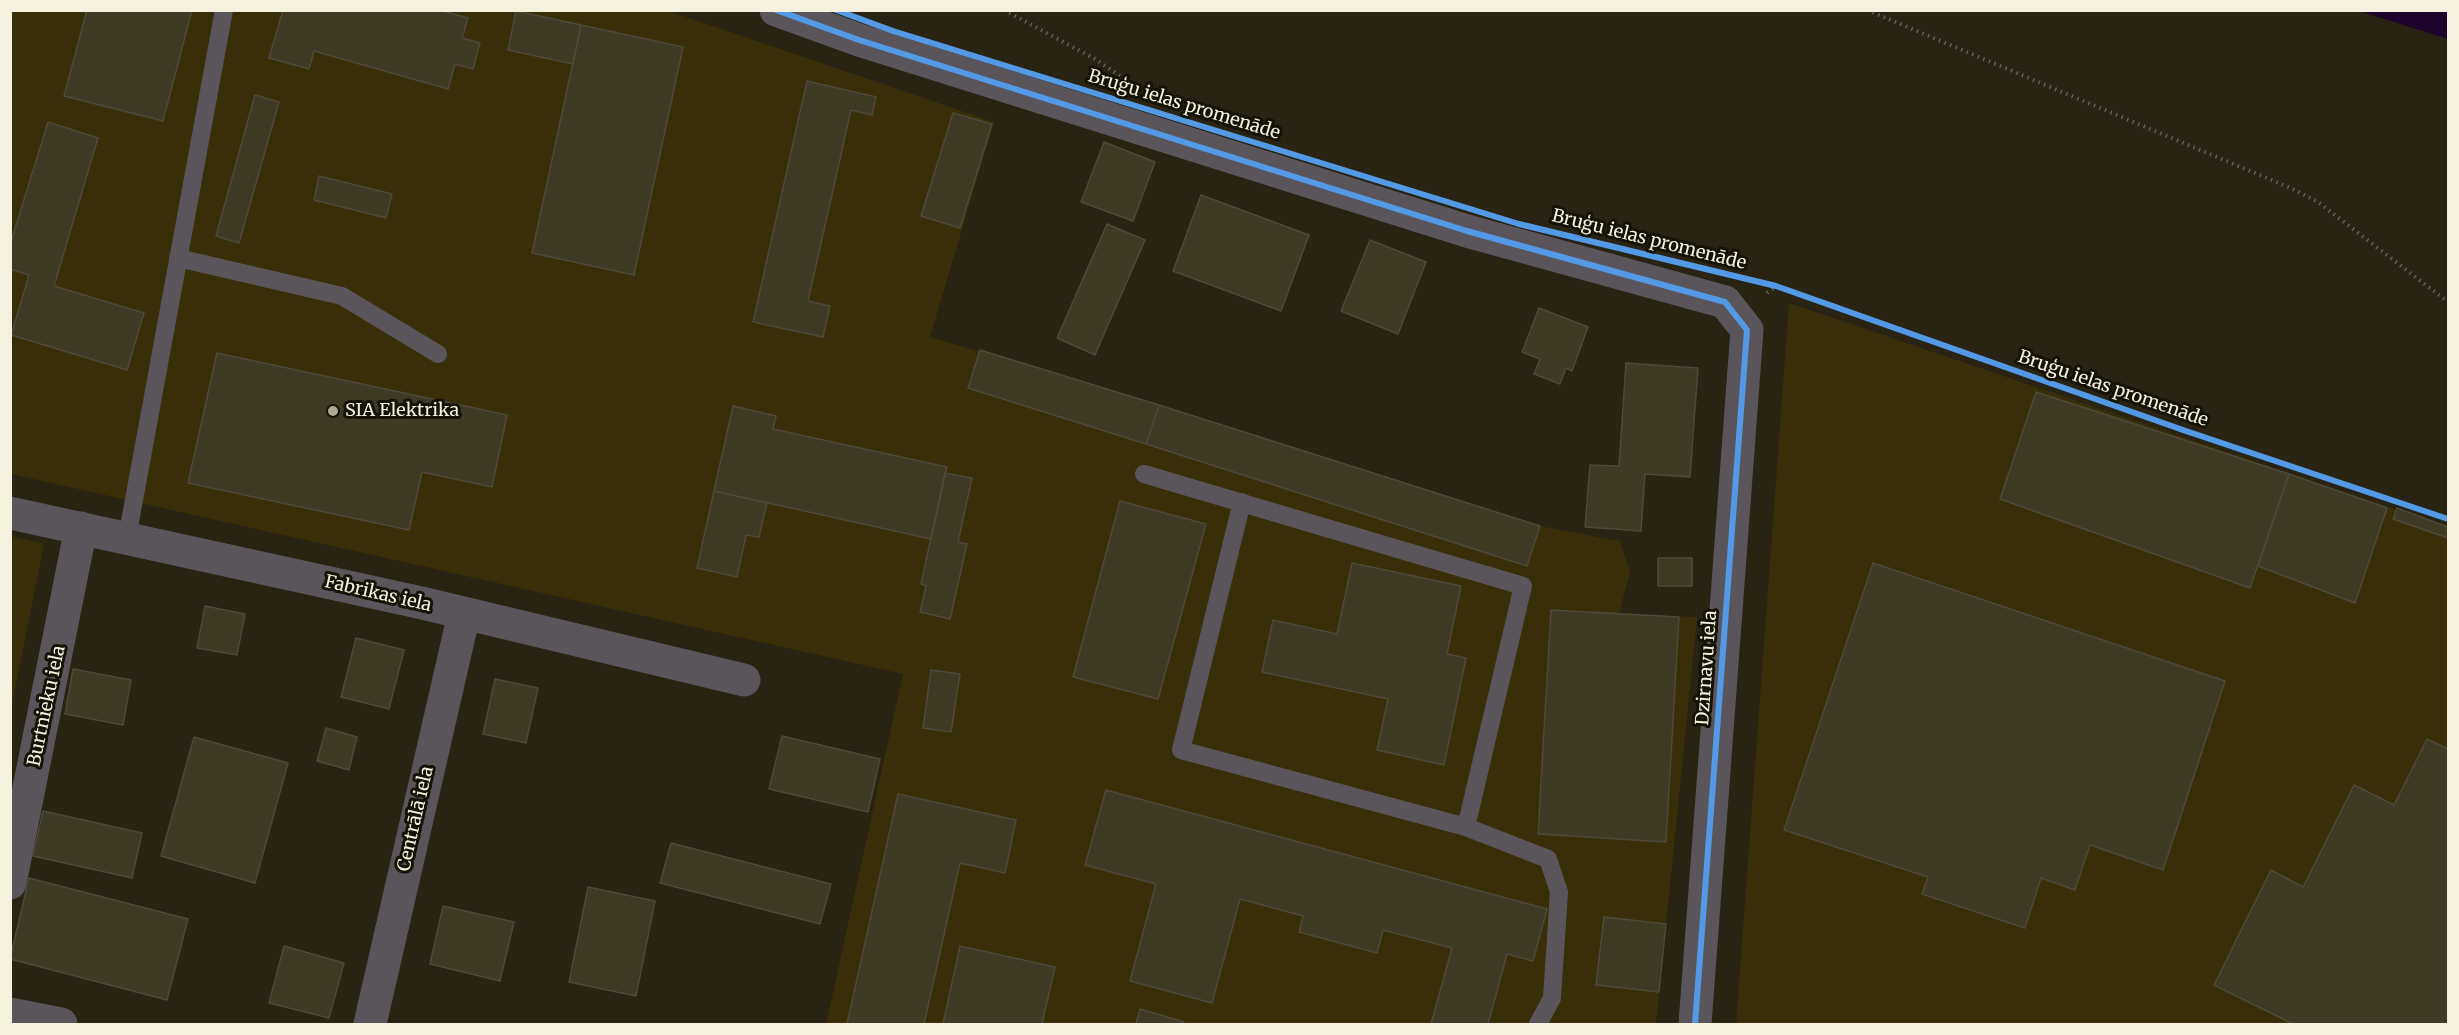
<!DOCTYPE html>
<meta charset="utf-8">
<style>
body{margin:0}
#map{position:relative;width:2459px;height:1035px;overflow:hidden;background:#282312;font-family:Merriweather,serif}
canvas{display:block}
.frame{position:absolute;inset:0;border:12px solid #f5f1df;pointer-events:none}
</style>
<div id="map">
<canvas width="2459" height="1035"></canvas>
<div class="frame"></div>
</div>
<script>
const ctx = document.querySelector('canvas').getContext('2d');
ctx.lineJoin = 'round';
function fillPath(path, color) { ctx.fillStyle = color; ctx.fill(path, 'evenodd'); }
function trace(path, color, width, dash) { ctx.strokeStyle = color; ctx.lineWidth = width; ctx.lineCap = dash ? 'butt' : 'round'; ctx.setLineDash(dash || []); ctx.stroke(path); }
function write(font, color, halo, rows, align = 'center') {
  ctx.font = font + ' Merriweather,serif'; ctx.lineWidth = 6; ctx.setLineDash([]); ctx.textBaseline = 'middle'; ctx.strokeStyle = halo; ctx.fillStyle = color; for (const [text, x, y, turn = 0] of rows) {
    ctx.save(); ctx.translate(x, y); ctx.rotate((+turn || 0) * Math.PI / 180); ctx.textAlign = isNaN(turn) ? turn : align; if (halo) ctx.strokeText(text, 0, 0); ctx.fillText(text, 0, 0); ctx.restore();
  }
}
const built = new Path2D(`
 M11,11H669L994,122L930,337L1159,405L1540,526L1620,541L1630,572L1619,614L1697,617L1656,1024H826L903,674L11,474Z
 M1789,303L2448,527V1024H1736Z
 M11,536L44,544L11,709L10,536Z`);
const water = new Path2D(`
 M2359,11H2448V39Z`);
const building = new Path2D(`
 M87,10H192L163,121L64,96Z
 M283,10H439L468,18L462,38L480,43L473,69L455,64L448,89L314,51L309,69L269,58Z
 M516,11L581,25L573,64L508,50Z
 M581,25L683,47L634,275L532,253Z
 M807,81L876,97L872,115L851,110L808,301L830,306L823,337L753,322Z
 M255,95L279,102L239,243L216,236Z
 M953,113L992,124L960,228L921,216Z
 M48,122L98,138L54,286L144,313L127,370L11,335L29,275L10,269V245Z
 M1104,142L1155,162L1133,221L1081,202Z
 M319,176L392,194L386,218L314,200Z
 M1201,195L1309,235L1281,311L1173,271Z
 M1107,224L1145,240L1095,355L1057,338Z
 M1370,240L1426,262L1398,334L1341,311Z
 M1539,308L1588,327L1572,371L1566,368L1560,384L1534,374L1540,359L1522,352Z
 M980,350L1159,405L1146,444L968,388Z
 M217,353L507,415L492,487L422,472L409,530L188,483Z
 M1626,363L1698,368L1690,477L1645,474L1641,531L1585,527L1590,465L1619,466Z
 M2036,392L2289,474L2250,588L2000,499Z
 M1159,405L1540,526L1527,566L1146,444Z
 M733,406L776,416L773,429L947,467L931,539L714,491Z
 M945,473L972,478L958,542L967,544L950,619L920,612L926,586L921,584Z
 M2289,474L2387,508L2355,603L2258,566Z
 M714,491L767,503L759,537L746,535L737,577L697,568Z
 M1120,501L1206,524L1158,699L1073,677Z
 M2397,508L2448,527V538L2393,519Z
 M1658,558H1692V586H1658Z
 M1352,563L1461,586L1447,654L1466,658L1444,765L1377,750L1388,699L1262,672L1273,620L1337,634Z
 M1873,563L2225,681L2163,870L2090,845L2075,890L2041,878L2025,928L1922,894L1928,877L1784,830Z
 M205,606L245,614L237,655L197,648Z
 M1551,610L1679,617L1666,842L1538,834Z
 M356,638L404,650L389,709L341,697Z
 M73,669L131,680L123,725L65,714Z
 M931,670L960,674L951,732L923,728Z
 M495,679L538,688L526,743L483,734Z
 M326,728L357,737L349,770L317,761Z
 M782,736L880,759L868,812L769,789Z
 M194,737L288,763L255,883L161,856Z
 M2427,739L2448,749V1024H2293L2214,985L2271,870L2303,887L2354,785L2394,805Z
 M1106,790L1547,909L1533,961L1507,954L1488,1024H1431L1452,948L1383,930L1377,953L1299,932L1303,916L1240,899L1212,1003L1130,981L1156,884L1085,865Z
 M898,794L1016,820L1005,873L960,863L924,1024H847Z
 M43,811L142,833L132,878L33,856Z
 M671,843L831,884L820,924L660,883Z
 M29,878L188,919L167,1000L10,959Z
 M588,887L655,901L636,996L569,982Z
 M443,906L514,922L500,981L430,964Z
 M1604,917L1666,924L1659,992L1596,985Z
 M284,946L344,963L329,1018L269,1003Z
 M960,946L1055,967L1042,1024H943Z
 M1140,1009L1184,1022L1183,1024H1136Z`);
const path = new Path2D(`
 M1004,10L1097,60L1130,83
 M1867,10L2293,189L2318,202L2448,302
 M1767,293L1776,286`);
const lane = new Path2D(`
 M178,258L342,296L438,354
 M1144,474L1523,586L1466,827L1548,859L1559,892L1552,998L1538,1024
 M1242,502L1181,750L1466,827
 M127,538L224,10`);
const street = new Path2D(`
 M776,10L859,40L1467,231L1725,302L1747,330L1695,1024
 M10,513L422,603L744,680
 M10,883L81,528
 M10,1014L61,1024
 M370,1024L464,614`);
const cycleway = new Path2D(`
 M776,10L859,40L1467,231L1725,302L1747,330L1695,1024
 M836,10L893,31L1519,224L1776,286L2183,430L2448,519`);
const markers = [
 [333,411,6,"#ada997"]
];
const streetNames = [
 ["Bruģu ielas promenāde",1184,105,17],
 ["Bruģu ielas promenāde",1649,240,14],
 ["Bruģu ielas promenāde",2113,389,19],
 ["Fabrikas iela",378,594,13],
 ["Dzirnavu iela",1707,668,-86],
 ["Burtnieku iela",47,706,-78],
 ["Centrālā iela",416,819,-77]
];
const poiNames = [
 ["SIA Elektrika",345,411]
];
fillPath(built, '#382f08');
fillPath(water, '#1c042a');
fillPath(building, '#3f3a25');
trace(building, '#4d4a3b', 1.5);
trace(path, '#625e5e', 4, [1.5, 4.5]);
trace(lane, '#5a555b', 18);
trace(street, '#5a555b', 33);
trace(cycleway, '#5399e6', 6);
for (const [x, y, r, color] of markers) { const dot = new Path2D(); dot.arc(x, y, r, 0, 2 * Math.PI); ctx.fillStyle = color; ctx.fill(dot); trace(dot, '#151206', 2); }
write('18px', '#f5f1df', '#151206', streetNames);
write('18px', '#f5f1df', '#151206', poiNames, 'left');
</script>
